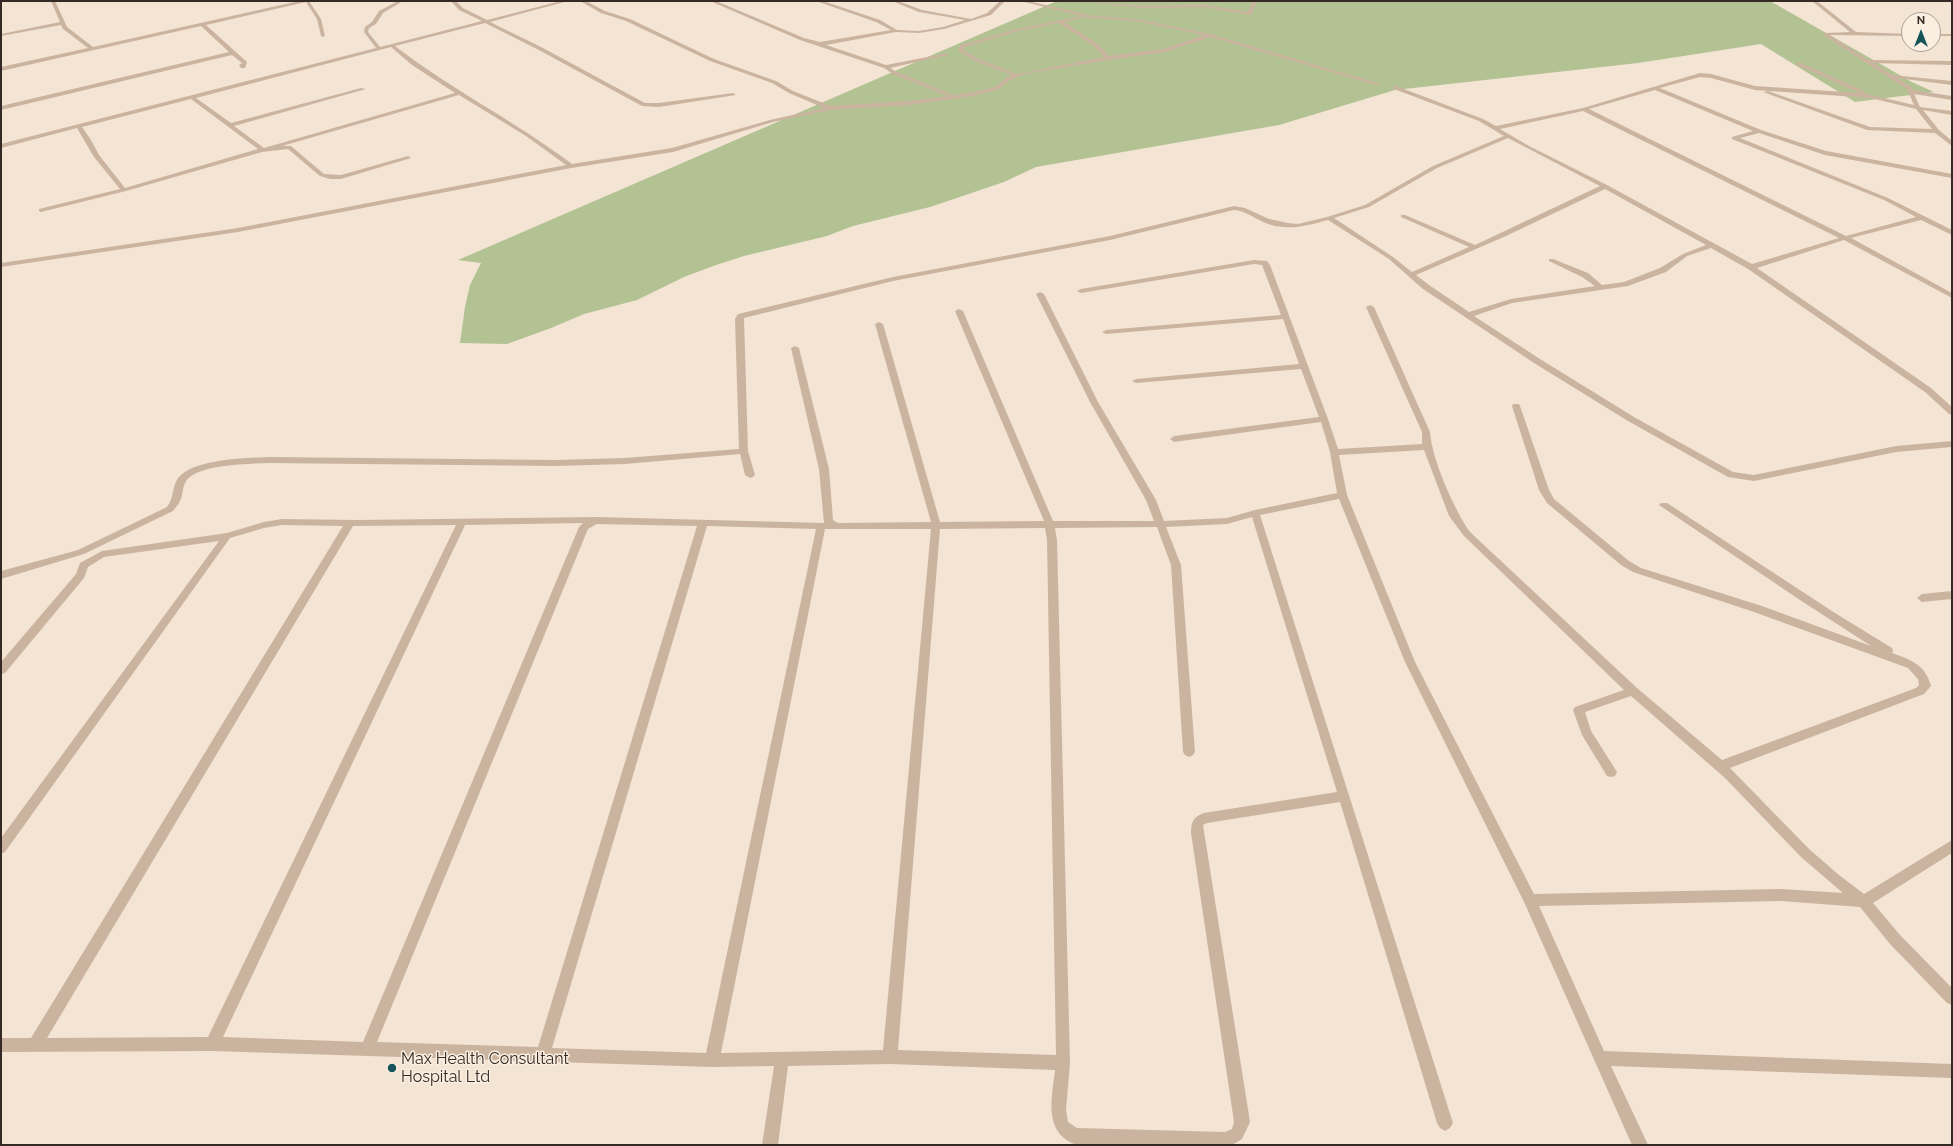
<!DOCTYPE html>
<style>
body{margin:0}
#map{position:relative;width:1953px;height:1146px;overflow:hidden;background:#f3e4d4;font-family:Raleway,sans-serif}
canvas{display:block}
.frame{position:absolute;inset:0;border:2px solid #342924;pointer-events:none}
.north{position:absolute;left:1901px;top:12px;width:40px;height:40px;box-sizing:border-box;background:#faefe0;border:1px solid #aba095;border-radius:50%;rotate:0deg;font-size:11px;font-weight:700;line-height:16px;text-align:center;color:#342924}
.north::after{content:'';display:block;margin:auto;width:14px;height:18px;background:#165459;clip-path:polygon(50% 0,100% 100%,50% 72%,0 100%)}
</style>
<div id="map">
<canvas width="1953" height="1146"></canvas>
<div class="frame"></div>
<div class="north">N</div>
</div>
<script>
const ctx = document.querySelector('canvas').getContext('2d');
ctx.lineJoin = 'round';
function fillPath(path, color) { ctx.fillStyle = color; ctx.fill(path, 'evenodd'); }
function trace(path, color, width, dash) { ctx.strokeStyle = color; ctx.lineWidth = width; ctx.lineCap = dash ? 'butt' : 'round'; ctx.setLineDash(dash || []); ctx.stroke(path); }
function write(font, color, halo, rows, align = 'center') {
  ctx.font = font + ' Raleway,sans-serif'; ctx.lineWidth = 3; ctx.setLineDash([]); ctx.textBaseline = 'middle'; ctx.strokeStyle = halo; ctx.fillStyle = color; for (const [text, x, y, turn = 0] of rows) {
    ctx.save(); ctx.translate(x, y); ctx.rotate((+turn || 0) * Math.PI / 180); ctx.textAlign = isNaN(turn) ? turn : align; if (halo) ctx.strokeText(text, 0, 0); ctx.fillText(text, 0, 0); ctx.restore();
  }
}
const green = new Path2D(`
 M1057,1H1770L1912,82L1934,92L1855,102L1761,44L1638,63L1395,90L1279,125L1036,167L1004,182L930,207L853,226L827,236L744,256L716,265L684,277L637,300L584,314L551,328L507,344L460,343L465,307L470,285L481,263L458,260Z`);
const street = new Path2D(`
 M51,1H55L67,27L93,47L299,1H309L321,19L325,36L323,37L321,36L317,19L306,2L206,25L247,62L245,68H241L239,65L242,63L232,55L1,110V106L229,52L201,26L1,71V67L88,48L63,29L61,25L1,36V34L60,22Z
 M398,1H403L383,13L376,24L369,28L368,32L380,47L482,21L459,10L451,1H456L463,8L487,20L561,1H568L490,22L541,47L645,103H659L733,93L736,95L659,107L642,106L537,49L485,23L395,46C452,90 515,121 572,164L672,148L770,120L824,108L789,93L772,83L710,61L626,21L601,13L580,1H586L605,11L630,19L714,59L776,81L793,91L831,106L909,101L948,96L893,74L884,68L800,40L710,1H716L804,38L820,42L891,30L876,22L816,1H823L880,20L897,30L919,31L943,27L965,20L919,12L892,1H898L922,10L971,19L987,13L1000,1H1005L991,15L944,29L919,33L896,32L826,45L886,65L948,53V55L890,68L897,72L953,95L974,92L995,87L1006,78L1012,75L977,62L958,51L961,45L1017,29L1082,16L1020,1H1028L1089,15L1141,20L1210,34L1381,84L1376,85L1210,37L1165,52L1108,60L1025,74L1010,80L999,89L974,96L909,105L830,110L773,122L673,152L571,168L238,232L1,267V263L238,228L566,165L526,136L459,95L282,146H291L324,174L341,175L408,156L411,158L341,179H330L320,176L288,149L262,152L126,191L41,212L39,211V209L120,189L94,157L77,128L1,148V144L376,48L364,32L365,27L372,22L379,11ZM1085,17L1141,22L1204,35L1164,49L1109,56L1098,44L1064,22ZM1059,23L1094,46L1104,57L1017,74L981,60L963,50L965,47L1018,31ZM391,47L412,65L455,93L264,148L234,126L366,89L361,88L231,123L196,98ZM191,99L258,149L125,188L99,155L91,140L82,127Z
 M1080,1L1140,6L1205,5L1248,12L1253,1H1257L1252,14L1250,15L1205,7L1140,8Z
 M1812,1H1817L1856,32L1909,34V36L1830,35L1868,60L1952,61V65L1873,63L1892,75L1952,81V85L1897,78L1911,87L1913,90L1952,96V100L1914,94L1920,107L1952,111V115L1923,110L1939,130L1952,141V146L1935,133L1867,130L1763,92L1768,91L1870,127L1932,129L1916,109L1871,98L1755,90L1711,78L1700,77L1660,88L1761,130L1826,151L1952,174V178L1825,155L1759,133L1740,138L1888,198L1952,230V235L1921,220L1851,238L1952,293V298L1844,240L1757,268L1931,388L1952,407V415L1949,414L1925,392L1748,269L1711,248L1687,256L1666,272L1628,286L1512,303L1474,316L1540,359L1634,417L1733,472L1754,475L1896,446L1952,441V447L1896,452L1754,481L1728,477L1628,421L1534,363L1423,289L1389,259L1328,220C1306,226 1286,232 1263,222C1253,217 1245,211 1234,210L1110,240L893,281L744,318L748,451L755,475L753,477L750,478L745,475L740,454L625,464L556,466L268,463C250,464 193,464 185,483C183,486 183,491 182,495C181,501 177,506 173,511L84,554L1,579V571L78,550L167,507C174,498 172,487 178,478C193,459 245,458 268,457L556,460L625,458L739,449L735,319L738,314L893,277L1110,236L1234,206L1245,208L1269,219L1288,223L1298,224L1327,217L1365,205L1433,166L1504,136L1479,121L1394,89V87L1396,86L1483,119L1496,126L1583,108L1700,73L1711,74L1755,86L1860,93L1797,65V63L1799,62L1864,91L1863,93L1914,105L1907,89L1823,35L1825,33L1850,32ZM1655,90L1753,131L1732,137V139L1884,200L1916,217L1846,236L1589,109ZM1583,111L1839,238L1752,264L1607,185L1529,146L1500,129ZM1508,138L1600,186L1475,245L1405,215H1401V217L1469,247L1412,272L1393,257L1334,218L1369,207L1437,168ZM1605,189L1706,245L1683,254L1660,268L1624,282L1602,285L1588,273L1553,259H1549V261L1582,277L1595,286L1511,299L1469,312L1429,285L1416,275L1506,236Z
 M1933,34H1952V36H1933Z
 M1254,260L1267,261L1270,265L1328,419L1338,449L1422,444V432L1366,307L1370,305L1374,307L1430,432C1432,460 1454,509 1470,532L1637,688L1722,760L1916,688L1919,685L1918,679L1908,668L1754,612L1633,572L1621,565L1547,503L1539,490L1512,406L1513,404H1519L1520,406L1549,490L1554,499L1629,561L1641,568L1762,606L1871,646L1800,600L1659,505L1661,503H1667L1835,613L1892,648L1893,651L1892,653C1911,660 1925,664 1931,686L1924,694L1730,768L1809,849L1839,875L1864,894L1952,840V853L1873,903L1900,935L1952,988V1005L1947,1003L1890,944L1860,907L1781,901L1539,906L1604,1051L1952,1064V1078L1611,1066L1648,1145H1632L1525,904L1405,662L1339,499L1260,515L1453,1123L1450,1128L1445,1131L1440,1128L1437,1123L1340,802L1207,823L1203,825L1250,1122L1242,1139L1232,1145L1074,1144C1043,1131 1052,1097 1055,1070L890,1064L788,1066L778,1145H762L774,1066L712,1067L212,1051L1,1052V1038H31L343,526L282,525L264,528L230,538L5,852L1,854V838L219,541L104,557L88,567L84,578L5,673L1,674V662L76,574L80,563L102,551L227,533L264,522L282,519L358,520L596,517L824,523L819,469L791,348L795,346L799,348L829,469L833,520L838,523L931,522L875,324L879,322L883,324L940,522L1044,521L955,311L959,309L963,311L1053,521H1154L1146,500L1090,402L1036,294L1040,292L1044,294L1098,402L1156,500L1164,521L1227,518L1255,510L1337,493L1330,452L1321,422L1174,442L1170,439L1174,436L1319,417L1301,369L1136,383L1132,381L1136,379L1299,364L1283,319L1106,334L1102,332L1106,330L1281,315L1262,265L1254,264L1081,293L1077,291L1081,289ZM1424,450L1449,516L1464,536L1624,690L1575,707L1573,710L1582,735L1607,776L1611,777L1615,776L1617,772L1591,731L1585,712L1631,696L1725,778L1801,857L1843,893L1781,889L1534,894L1415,662L1347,495L1339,455ZM1252,517L1337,792L1204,813C1193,817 1191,822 1191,833L1234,1122L1232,1129L1225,1132L1077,1128L1068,1122L1066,1110L1070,1063L1057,540L1055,528L1157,527L1171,565L1183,752L1185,755L1189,757L1193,755L1195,752L1181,565L1166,527L1227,524ZM583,523L579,527L363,1042L223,1037L465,525ZM597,524L697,526L538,1047L377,1042L588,529ZM456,525L208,1037L47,1038L353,526ZM707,526L816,529L706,1053L552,1048ZM1045,528L1047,540L1056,1055L898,1050L940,529ZM825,529H931L883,1050L721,1053Z
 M1952,591V599L1922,602L1917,598L1922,594Z`);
const markers = [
 [392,1068,5,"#165459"]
];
const nearPoinames = [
 ["Max Health Consultant",401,1059],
 ["Hospital Ltd",401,1077]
];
fillPath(green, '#b2c293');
fillPath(street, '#cbb49f');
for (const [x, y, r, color] of markers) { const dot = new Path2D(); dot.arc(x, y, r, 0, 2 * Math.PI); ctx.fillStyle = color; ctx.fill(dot); trace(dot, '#faefe0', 1.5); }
write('16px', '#342924', '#faefe0', nearPoinames, 'left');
</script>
